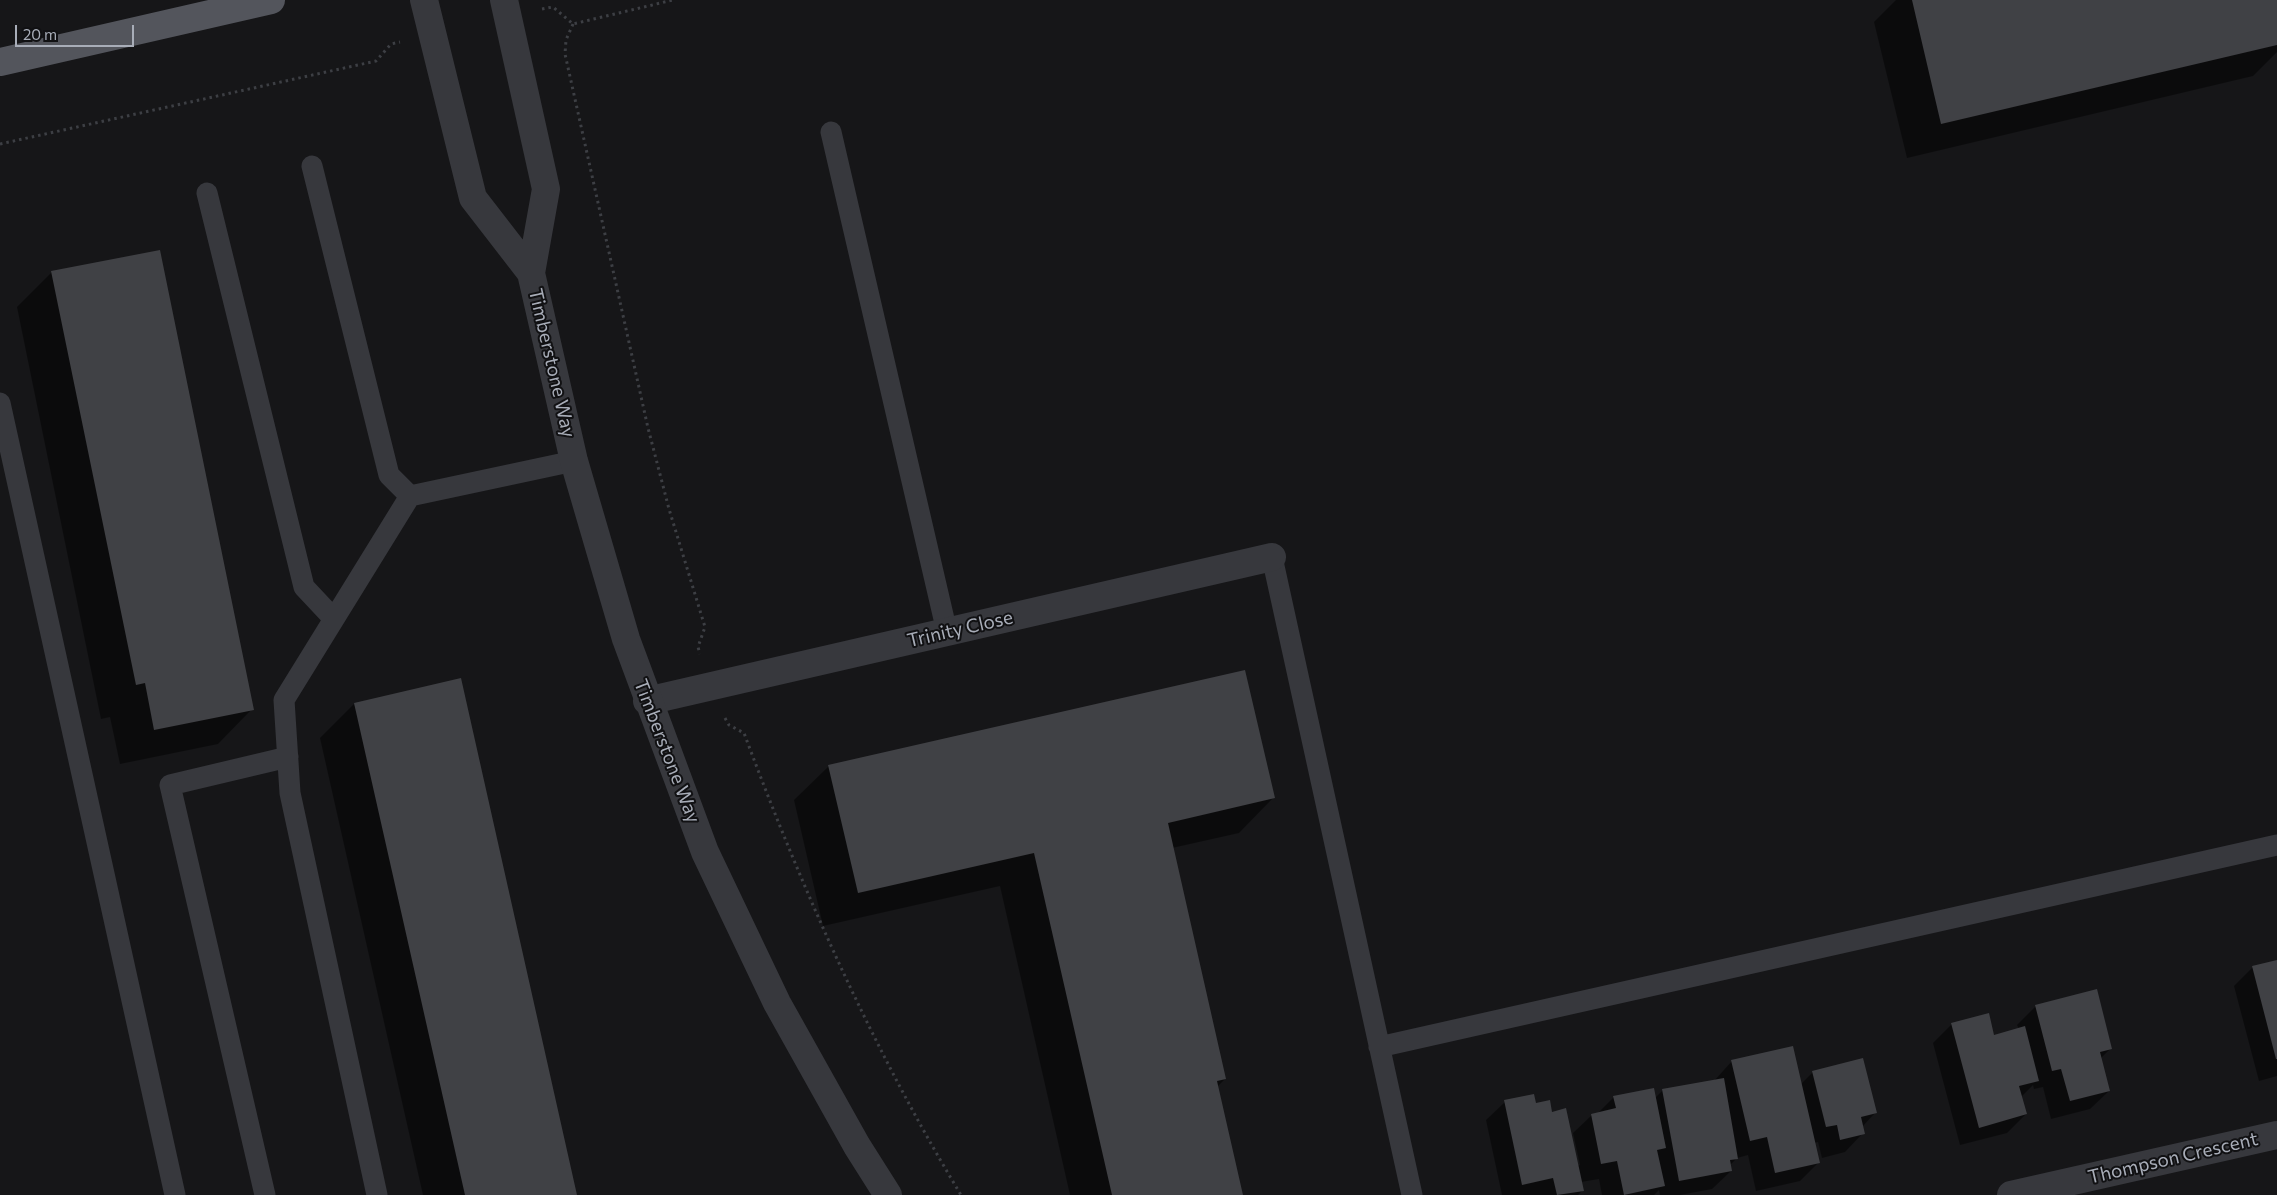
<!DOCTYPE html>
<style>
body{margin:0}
#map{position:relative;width:2277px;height:1195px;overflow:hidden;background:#161618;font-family:Commissioner,sans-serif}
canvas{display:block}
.scale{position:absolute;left:15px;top:25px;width:119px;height:22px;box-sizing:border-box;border:2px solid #a8adb8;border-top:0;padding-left:6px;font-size:15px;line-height:18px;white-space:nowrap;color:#a8adb8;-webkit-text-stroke:4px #111113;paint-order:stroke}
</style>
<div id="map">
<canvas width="2277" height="1195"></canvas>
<div class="scale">20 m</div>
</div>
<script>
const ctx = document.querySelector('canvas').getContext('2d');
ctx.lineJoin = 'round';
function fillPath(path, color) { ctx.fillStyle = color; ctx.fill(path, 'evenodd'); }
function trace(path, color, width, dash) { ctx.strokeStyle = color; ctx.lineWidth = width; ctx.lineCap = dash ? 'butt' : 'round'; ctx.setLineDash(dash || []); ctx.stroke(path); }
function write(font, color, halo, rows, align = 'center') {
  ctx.font = font + ' Commissioner,sans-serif'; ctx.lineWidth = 4; ctx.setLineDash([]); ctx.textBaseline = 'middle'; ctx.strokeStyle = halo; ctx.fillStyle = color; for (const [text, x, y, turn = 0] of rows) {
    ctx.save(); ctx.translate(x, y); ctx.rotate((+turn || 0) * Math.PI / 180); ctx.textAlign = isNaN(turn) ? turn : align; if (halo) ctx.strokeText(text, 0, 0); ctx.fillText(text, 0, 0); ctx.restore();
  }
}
const shadow = new Path2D(`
 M1896,0H2277V52L2253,76L1907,158L1874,22Z
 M52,272L252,709L218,744L120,764L110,717L101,719L17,307Z
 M354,704L576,1195H423L320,738Z
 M829,766L1273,798L1239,833L1172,848L1225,1079L1217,1087L1241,1195H1070L1000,886L823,926L794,800Z
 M2277,961V1076L2259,1081L2234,986L2252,968Z
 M2036,1006L2111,1048L2101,1058L2109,1091L2090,1109L2051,1119L2043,1087L2034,1089L2033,1085L2021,1097L2026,1114L2007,1133L1960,1145L1933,1043L1952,1024L1994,1036L2019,1029L2017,1025Z
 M1732,1061L1801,1084L1813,1072L1875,1113L1862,1127L1863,1133L1845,1152L1822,1158L1818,1142L1814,1143L1818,1163L1800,1181L1756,1191L1748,1155L1737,1158L1730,1165L1731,1171L1712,1189L1680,1195H1660L1659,1190L1654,1195H1602L1599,1179L1581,1182L1582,1191L1578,1195H1502L1486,1120L1505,1102L1535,1104L1551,1113L1577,1166L1580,1165L1573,1133L1592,1115L1598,1113L1614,1097L1654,1099L1663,1090L1714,1081Z`);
const building = new Path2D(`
 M1912,0H2277V45L1941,124Z
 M160,250L254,710L154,730L145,683L136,685L51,271Z
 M1245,670L1275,798L1168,823L1226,1079L1217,1081L1243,1195H1112L1034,853L858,893L828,765Z
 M461,678L577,1195H465L354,703Z
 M2277,960V1059H2276L2252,966Z
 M2097,989L2112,1049L2100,1052L2110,1091L2070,1101L2061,1069L2052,1071L2035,1005Z
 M1989,1013L1994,1035L2025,1026L2039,1081L2019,1086L2027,1114L1979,1128L1951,1023Z
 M1793,1046L1820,1163L1775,1173L1767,1137L1750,1141L1731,1060Z
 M1863,1058L1877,1113L1861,1117L1865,1134L1840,1140L1837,1125L1826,1127L1812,1071Z
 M1724,1078L1738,1159L1730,1160L1732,1171L1679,1181L1662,1089Z
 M1654,1088L1666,1148L1657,1150L1665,1186L1624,1195L1617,1161L1601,1164L1591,1114L1616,1108L1613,1096Z
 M1534,1094L1536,1103L1550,1100L1552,1112L1566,1108L1584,1191L1557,1195L1553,1178L1522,1185L1504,1100Z`);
const path = new Path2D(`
 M542,9L553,7L573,24L673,0
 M573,24L566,40L565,54L648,428L669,509L705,627L698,647L700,654
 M0,144L376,61L391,44L400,42
 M725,718L729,725L744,733C803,892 873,1049 961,1195`);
const service = new Path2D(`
 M831,132L947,632
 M312,166L389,475L410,496
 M207,193L304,587L334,619
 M0,403L175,1195
 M1272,557L1412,1195
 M1379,1047L2277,845
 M265,1195L170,785L288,757
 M377,1195L290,793L284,700L410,496L574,461`);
const minor = new Path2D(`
 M647,701L1272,557
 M2011,1195L2277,1135`);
const tertiary = new Path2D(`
 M424,0L473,198L531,273
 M504,0L546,189L531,273L574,461L626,639L705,852L777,1003L857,1146L888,1195`);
const primary = new Path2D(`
 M0,62L271,0`);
const streetNames = [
 ["Timberstone Way",552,363,77],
 ["Trinity Close",960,629,-13],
 ["Timberstone Way",667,751,69],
 ["Thompson Crescent",2173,1158,-13]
];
fillPath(shadow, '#0007');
fillPath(building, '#404145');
trace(path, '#3d3f44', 3, [2.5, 4]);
trace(service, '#37383d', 21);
trace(minor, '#37383d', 28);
trace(tertiary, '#37383d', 28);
trace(primary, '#53555c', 28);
write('19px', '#a8adb8', '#111113', streetNames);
</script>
